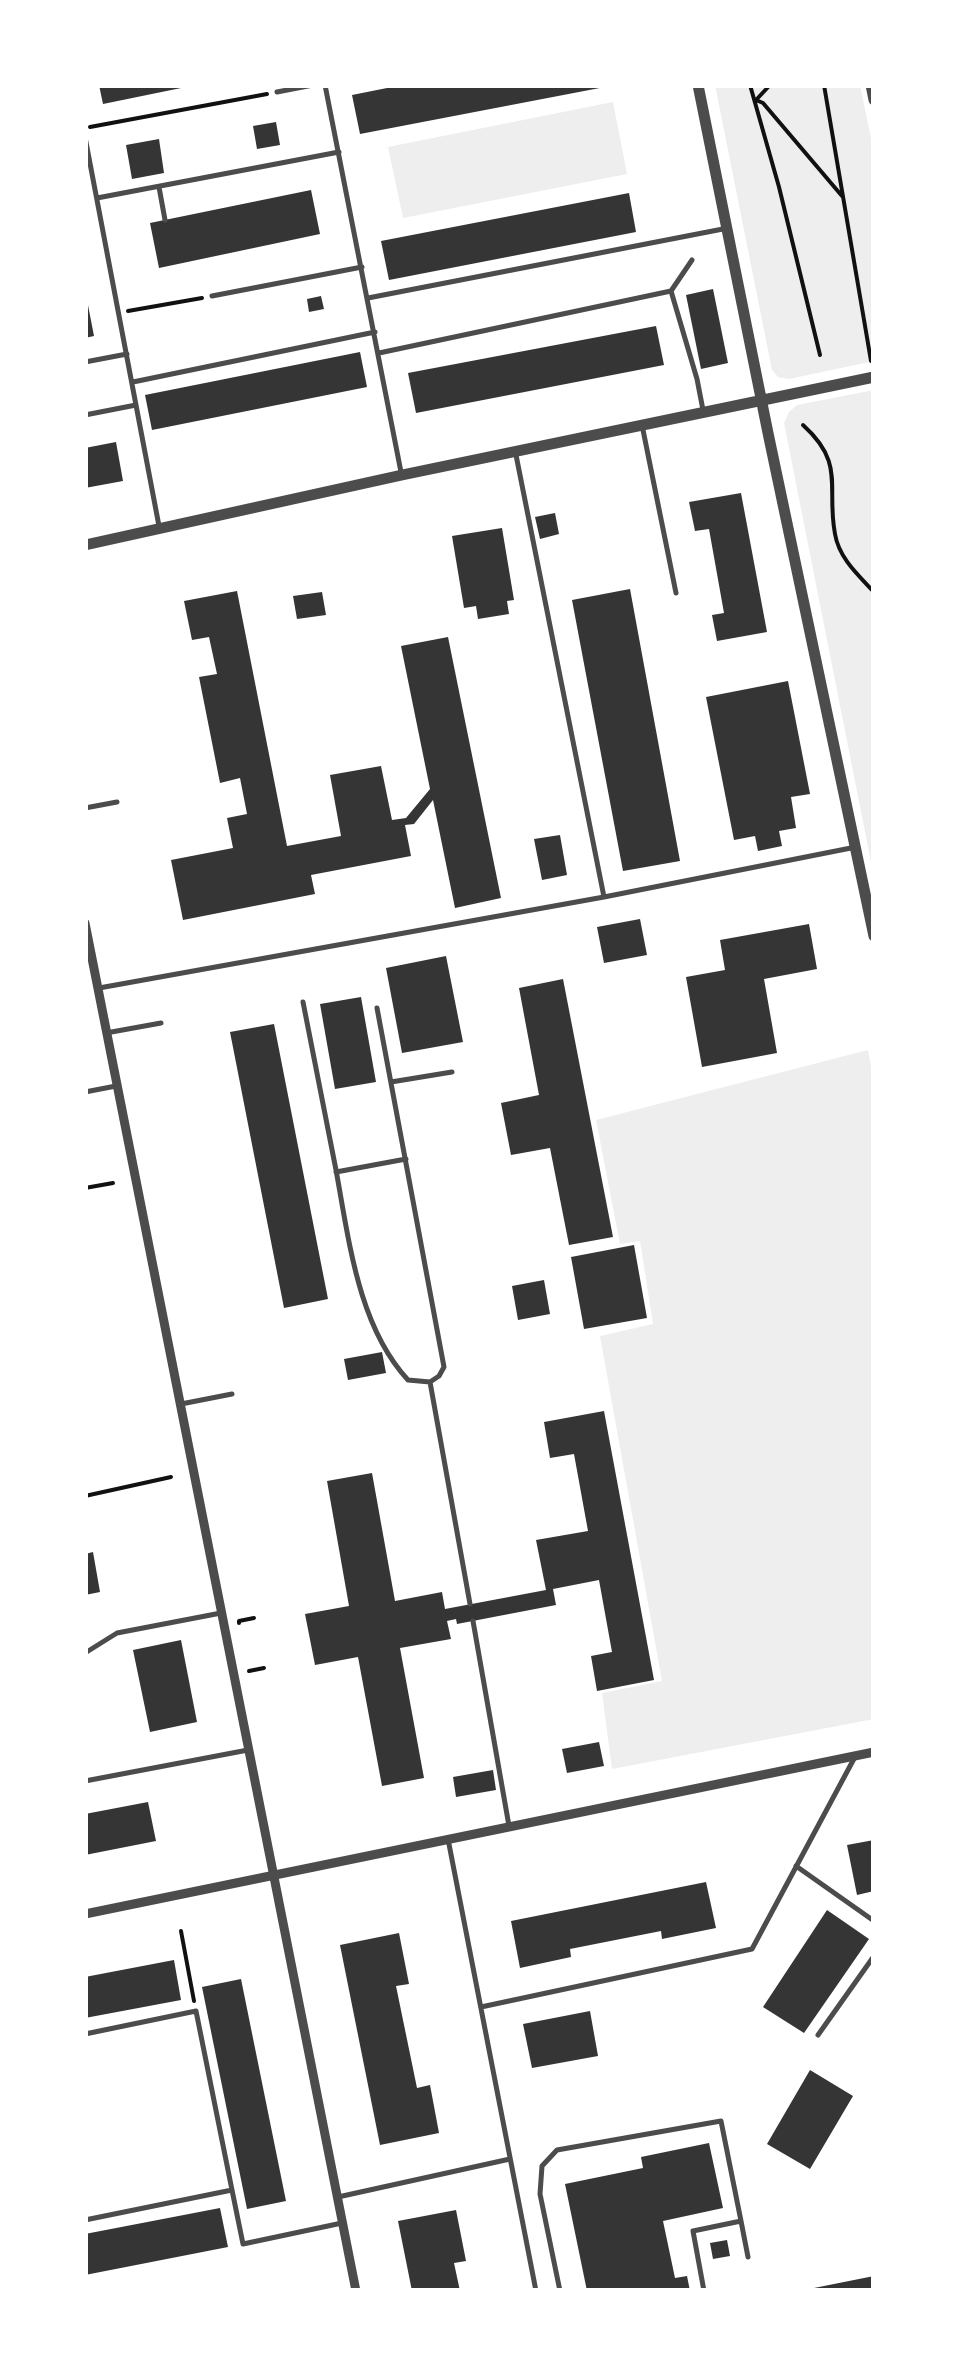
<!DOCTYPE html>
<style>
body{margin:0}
#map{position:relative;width:959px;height:2376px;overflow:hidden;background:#fff;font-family:Helvetica,sans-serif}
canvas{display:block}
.frame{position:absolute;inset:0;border:88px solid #fff;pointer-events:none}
</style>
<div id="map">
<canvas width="959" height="2376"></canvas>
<div class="frame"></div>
</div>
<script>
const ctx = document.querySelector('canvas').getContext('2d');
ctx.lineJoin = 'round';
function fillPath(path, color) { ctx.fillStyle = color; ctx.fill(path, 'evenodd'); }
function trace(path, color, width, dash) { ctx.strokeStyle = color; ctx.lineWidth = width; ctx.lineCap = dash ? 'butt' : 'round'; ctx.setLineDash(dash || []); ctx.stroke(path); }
const green = new Path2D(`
 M715,85H860L874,153V361L789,379L778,377L772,370Z
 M613,102L627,174L403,218L388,147Z
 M874,390V877L784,423L789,412L797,405Z
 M868,1050L874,1084V1719L612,1769L602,1693L662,1681L600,1336L653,1324L640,1241L620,1244L596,1120Z`);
const building = new Path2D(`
 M99,85H186V87L103,104Z
 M402,85H605V87L360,134L352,95Z
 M276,122L280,145L257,149L253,126Z
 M159,139L164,173L132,179L126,145Z
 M311,190L320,234L159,268L150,223Z
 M629,193L636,232L389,280L381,241Z
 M713,289L728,363L701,369L686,295Z
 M321,296L324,309L309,312L307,299Z
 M85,300H87L94,336L85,338Z
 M656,326L664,365L416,413L408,373Z
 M360,352L367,387L152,430L145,395Z
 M116,442L123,481L85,488V448Z
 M741,493L767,632L717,641L712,615L724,613L709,529L695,531L689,502Z
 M555,513L559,534L540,539L535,517Z
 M502,528L514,600L507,601L509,614L478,619L476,606L464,608L452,536Z
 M630,589L680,861L623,871L572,600Z
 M237,591L287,846L341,836L330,775L381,766L392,820L406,818L430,789L401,646L448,637L501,898L455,908L433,800L414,824L405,825L411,856L311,875L315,894L183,920L171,860L233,848L227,818L247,814L240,778L220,783L199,677L217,674L209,637L192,640L184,601Z
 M322,592L326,615L297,619L293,596Z
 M788,681L810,794L791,797L796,828L779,831L782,846L758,851L755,836L734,840L706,697Z
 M560,835L567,875L542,880L534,839Z
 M640,919L647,955L604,963L597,927Z
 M809,924L817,969L764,979L777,1053L702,1067L686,977L725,970L720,940Z
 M446,956L463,1042L402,1053L386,968Z
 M563,979L613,1237L569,1245L550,1148L511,1155L501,1103L539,1095L519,988Z
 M361,997L376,1082L335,1089L320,1004Z
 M274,1024L328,1299L284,1308L230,1032Z
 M634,1245L647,1318L584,1329L571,1257Z
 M544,1280L550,1314L518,1320L512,1286Z
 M382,1352L386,1373L348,1380L344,1359Z
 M604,1411L654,1680L597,1691L591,1656L612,1652L599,1580L553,1589L556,1605L457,1624L456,1619L447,1621L451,1639L400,1648L424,1778L382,1786L358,1657L315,1665L305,1614L349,1606L327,1481L372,1473L395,1601L442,1592L445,1609L546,1590L536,1540L588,1531L574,1454L550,1458L544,1422Z
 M93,1552L100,1592L85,1595V1554Z
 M181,1640L197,1722L150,1732L133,1650Z
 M599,1742L604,1766L567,1773L562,1749Z
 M493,1770L496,1790L456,1797L453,1777Z
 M148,1802L156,1841L85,1855V1814Z
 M874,1840V1891L857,1895L847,1845Z
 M706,1882L716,1928L662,1939L661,1931L570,1949L571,1957L520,1968L511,1921Z
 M827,1910L869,1939L804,2033L763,2007Z
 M399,1933L409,1984L396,1986L417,2088L430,2085L439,2133L380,2145L340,1945Z
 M174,1960L181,2000L85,2018V1977Z
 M241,1979L286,2201L247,2209L202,1987Z
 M590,2011L598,2056L532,2068L523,2024Z
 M810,2070L853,2096L810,2169L767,2144Z
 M709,2143L723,2208L663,2221L675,2278L687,2276L690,2291H587L565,2184L643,2168L641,2157Z
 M220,2208L228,2247L85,2275V2234Z
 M456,2210L466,2261L454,2263L460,2291H412L398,2221Z
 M727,2240L730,2256L713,2259L710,2243Z
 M874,2276V2291H809V2289Z`);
const path = new Path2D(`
 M750,85L779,187L820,355
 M770,85L756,100L763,103L842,196
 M824,85L871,361
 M90,127L267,94
 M128,311L202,298
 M803,425C846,464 826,486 835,534C839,558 858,575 874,592
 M85,1188L113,1183
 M85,1496L171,1477
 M239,1623V1621L254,1618
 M249,1671L264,1668
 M181,1931L194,2001`);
const service = new Path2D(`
 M325,85L401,472
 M277,92L313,85
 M85,137L159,526
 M159,187L165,220
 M97,198L339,152
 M671,291L692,260
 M212,296L362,267
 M368,298L723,229
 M379,353L671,291L697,379L703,410
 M85,362L127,354
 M133,382L375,332
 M85,415L136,405
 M642,425L676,593
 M85,808L117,802
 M604,897L856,847
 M99,988L604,897L516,455
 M303,1002C314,1058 325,1114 336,1170C349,1240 358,1326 408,1380L430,1382L439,1376L444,1367L377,1008
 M106,1033L161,1023
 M391,1082L452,1072
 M85,1092L116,1086
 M336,1172L406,1159
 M430,1382L470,1604
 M181,1404L232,1394
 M473,1621L509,1826
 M85,1653L117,1633L221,1613
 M85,1781L248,1750
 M448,1839L536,2291
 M796,1866L874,1921
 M481,2007L752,1949L856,1755
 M85,2034L196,2011L232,2190L85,2220
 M818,2035L874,1956
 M232,2190L243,2244L342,2223
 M338,2197L510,2159
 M741,2221L748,2257
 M560,2291L540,2194L542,2166L557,2150L721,2121L741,2221L693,2231L704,2291`);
const minor = new Path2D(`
 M85,923L356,2291
 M85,1914L874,1752`);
const tertiary = new Path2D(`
 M698,85L768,433L874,936
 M871,85L874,100
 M85,545L402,475L874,377`);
fillPath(green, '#eee');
fillPath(building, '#353535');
trace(path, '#111', 4);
trace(service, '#4c4c4c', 5);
trace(minor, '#4c4c4c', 9);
trace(tertiary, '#4c4c4c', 11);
</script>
